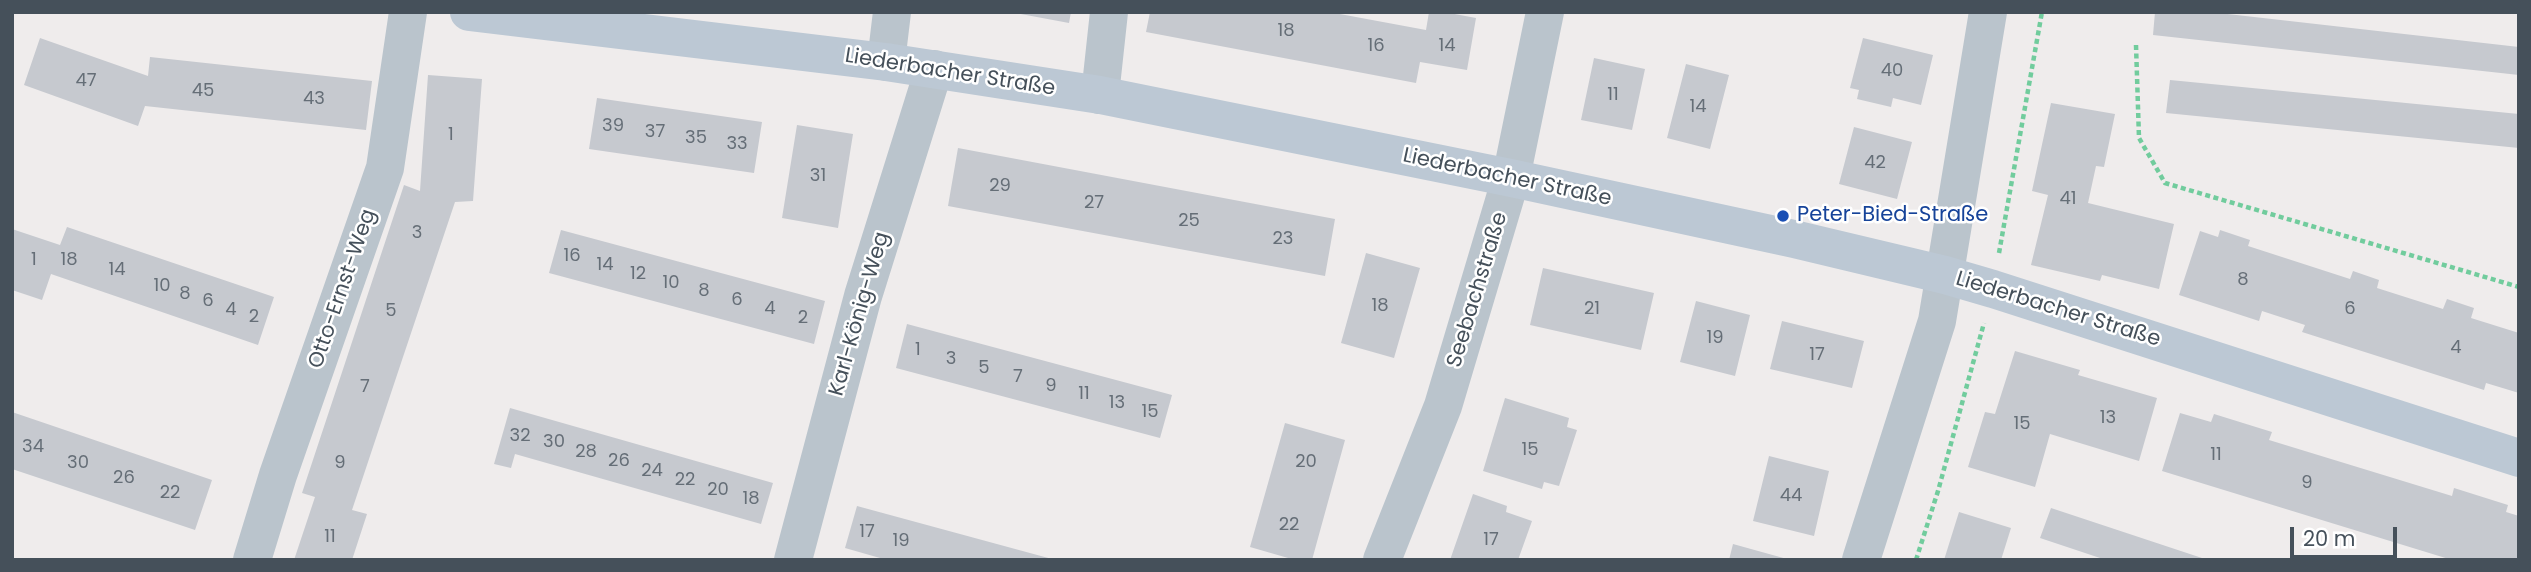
<!DOCTYPE html>
<meta charset="utf-8">
<style>
body{margin:0}
#map{position:relative;width:2531px;height:572px;overflow:hidden;background:#efecec;font-family:Poppins,sans-serif}
canvas{display:block}
.frame{position:absolute;inset:0;border:14px solid #45505a;pointer-events:none}
.scale{position:absolute;left:2290px;top:527px;width:107px;height:32px;box-sizing:border-box;border:4px solid #45505a;border-top:0;padding-left:9px;font-size:21px;line-height:24px;white-space:nowrap;color:#45505a;-webkit-text-stroke:5px #fff;paint-order:stroke}
</style>
<div id="map">
<canvas width="2531" height="572"></canvas>
<div class="frame"></div>
<div class="scale">20 m</div>
</div>
<script>
const ctx = document.querySelector('canvas').getContext('2d');
ctx.lineJoin = 'round';
function fillPath(path, color) { ctx.fillStyle = color; ctx.fill(path, 'evenodd'); }
function trace(path, color, width, dash) { ctx.strokeStyle = color; ctx.lineWidth = width; ctx.lineCap = dash ? 'butt' : 'round'; ctx.setLineDash(dash || []); ctx.stroke(path); }
function write(font, color, halo, rows, align = 'center') {
  ctx.font = font + ' Poppins,sans-serif'; ctx.lineWidth = 5; ctx.setLineDash([]); ctx.textBaseline = 'middle'; ctx.strokeStyle = halo; ctx.fillStyle = color; for (const [text, x, y, turn = 0] of rows) {
    ctx.save(); ctx.translate(x, y); ctx.rotate((+turn || 0) * Math.PI / 180); ctx.textAlign = isNaN(turn) ? turn : align; if (halo) ctx.strokeText(text, 0, 0); ctx.fillText(text, 0, 0); ctx.restore();
  }
}
const building = new Path2D(`
 M1010,12H1071L1069,23Z
 M1150,12H1329L1426,30L1429,12H1444L1476,18L1467,70L1420,62L1416,83L1146,32Z
 M2155,12H2210L2519,47V75L2153,35Z
 M40,38L148,76L150,57L372,81L366,130L145,106L138,126L24,85Z
 M1863,38L1933,55L1921,105L1893,98L1891,107L1857,99L1859,90L1850,88Z
 M1594,58L1645,69L1632,130L1581,120Z
 M1686,64L1729,75L1710,149L1667,138Z
 M428,75L482,79L473,201L455,202L403,357L352,510L367,514L352,560H294L315,497L302,493L404,185L420,191Z
 M2170,80L2519,114V148L2166,113Z
 M597,98L762,122L754,173L589,149Z
 M2051,103L2115,114L2104,167L2096,166L2088,203L2174,224L2159,289L2102,275L2100,281L2031,265L2048,195L2032,191Z
 M797,125L853,134L838,228L782,218Z
 M1854,127L1912,142L1897,199L1839,184Z
 M958,148L1335,219L1325,276L948,206Z
 M67,227L274,297L258,345L51,274L42,300L12,290V229L60,245Z
 M561,230L825,301L814,344L549,273Z
 M2220,230L2250,240L2248,246L2350,279L2353,271L2379,280L2377,288L2443,309L2447,299L2474,308L2471,318L2519,333V393L2486,383L2484,390L2302,332L2305,325L2262,311L2259,321L2179,295L2200,231L2218,237Z
 M1366,253L1420,268L1394,358L1341,343Z
 M1543,268L1654,293L1641,350L1530,325Z
 M1696,301L1750,315L1735,376L1680,362Z
 M1782,321L1864,341L1852,388L1770,369Z
 M907,324L1172,395L1160,438L896,368Z
 M2015,351L2080,370L2078,375L2157,398L2139,461L2050,434L2035,487L1968,467L1985,412L1995,414Z
 M1505,398L1569,418L1567,427L1577,430L1559,486L1544,482L1542,489L1483,471Z
 M510,408L773,483L761,524L515,454L511,468L494,464Z
 M12,412L212,480L195,530L12,469Z
 M2180,413L2211,422L2214,414L2272,432L2269,440L2452,496L2454,488L2508,505L2506,512L2519,516V560H2452L2162,471Z
 M1285,423L1345,440L1312,560H1295L1250,547Z
 M1769,456L1829,471L1814,536L1753,521Z
 M1473,494L1507,506L1506,512L1532,521L1518,560H1450Z
 M857,506L1052,559V560H887L845,548Z
 M2051,508L2205,559V560H2106L2040,538Z
 M1959,512L2011,528L2001,560H1944Z
 M1733,544L1787,559V560H1729Z`);
const path = new Path2D(`
 M2136,45L2139,138L2165,183L2519,287
 M1999,253L2042,12
 M1916,560L1938,491L1984,323`);
const street = new Path2D(`
 M886,62L892,12
 M1100,95L1109,12
 M252,560L278,475L385,168L408,12
 M793,560L863,296L934,69
 M1382,560L1443,406L1511,178L1545,12
 M1861,560L1937,321L1988,12`);
const secondary = new Path2D(`
 M469,12L886,62L1100,95L1511,178L1794,239L1945,275L1993,289L2519,458`);
const markers = [
 [1783,216,7,"#1a4fb4"]
];
const numberNames = [
 ["18",1286,31],
 ["16",1376,46],
 ["14",1447,46],
 ["40",1892,71],
 ["47",86,81],
 ["45",203,91],
 ["11",1613,95],
 ["43",314,99],
 ["14",1698,107],
 ["39",613,126],
 ["37",655,132],
 ["1",451,135],
 ["35",696,138],
 ["33",737,144],
 ["42",1875,163],
 ["31",818,176],
 ["29",1000,186],
 ["41",2068,199],
 ["27",1094,203],
 ["25",1189,221],
 ["3",417,233],
 ["23",1283,239],
 ["16",572,256],
 ["1",34,260],
 ["18",69,260],
 ["14",605,265],
 ["14",117,270],
 ["12",638,274],
 ["8",2243,280],
 ["10",671,283],
 ["10",162,286],
 ["8",704,291],
 ["8",185,294],
 ["6",737,300],
 ["6",208,301],
 ["18",1380,306],
 ["4",770,309],
 ["21",1592,309],
 ["6",2350,309],
 ["4",231,310],
 ["5",391,311],
 ["2",254,317],
 ["2",803,318],
 ["19",1715,338],
 ["4",2456,348],
 ["1",918,350],
 ["17",1817,355],
 ["3",951,359],
 ["5",984,368],
 ["7",1018,377],
 ["9",1051,386],
 ["7",365,387],
 ["11",1084,394],
 ["13",1117,403],
 ["15",1150,412],
 ["13",2108,418],
 ["15",2022,424],
 ["32",520,436],
 ["30",554,442],
 ["34",33,447],
 ["15",1530,450],
 ["28",586,452],
 ["11",2216,455],
 ["26",619,461],
 ["20",1306,462],
 ["30",78,463],
 ["9",340,463],
 ["24",652,471],
 ["26",124,478],
 ["22",685,480],
 ["9",2307,483],
 ["20",718,490],
 ["22",170,493],
 ["44",1791,496],
 ["18",751,499],
 ["22",1289,525],
 ["17",867,532],
 ["11",330,537],
 ["17",1491,540],
 ["19",901,541]
];
const streetNames = [
 ["Liederbacher Straße",950,73,9],
 ["Liederbacher Straße",1507,178,12],
 ["Otto-Ernst-Weg",343,289,-71],
 ["Seebachstraße",1478,290,-73],
 ["Liederbacher Straße",2058,310,17],
 ["Karl-König-Weg",860,314,-74]
];
const transitNames = [
 ["Peter-Bied-Straße",1797,216]
];
fillPath(building, '#c6c9cf');
trace(path, '#71cc9d', 4.5, [5, 3.5]);
trace(street, '#bac4cc', 38);
trace(secondary, '#bcc8d4', 38);
for (const [x, y, r, color] of markers) { const dot = new Path2D(); dot.arc(x, y, r, 0, 2 * Math.PI); ctx.fillStyle = color; ctx.fill(dot); trace(dot, '#fff', 2.5); }
write('18px', '#656e77', null, numberNames);
write('21px', '#45505a', '#fff', streetNames);
write('21px', '#164399', '#fff', transitNames, 'left');
</script>
